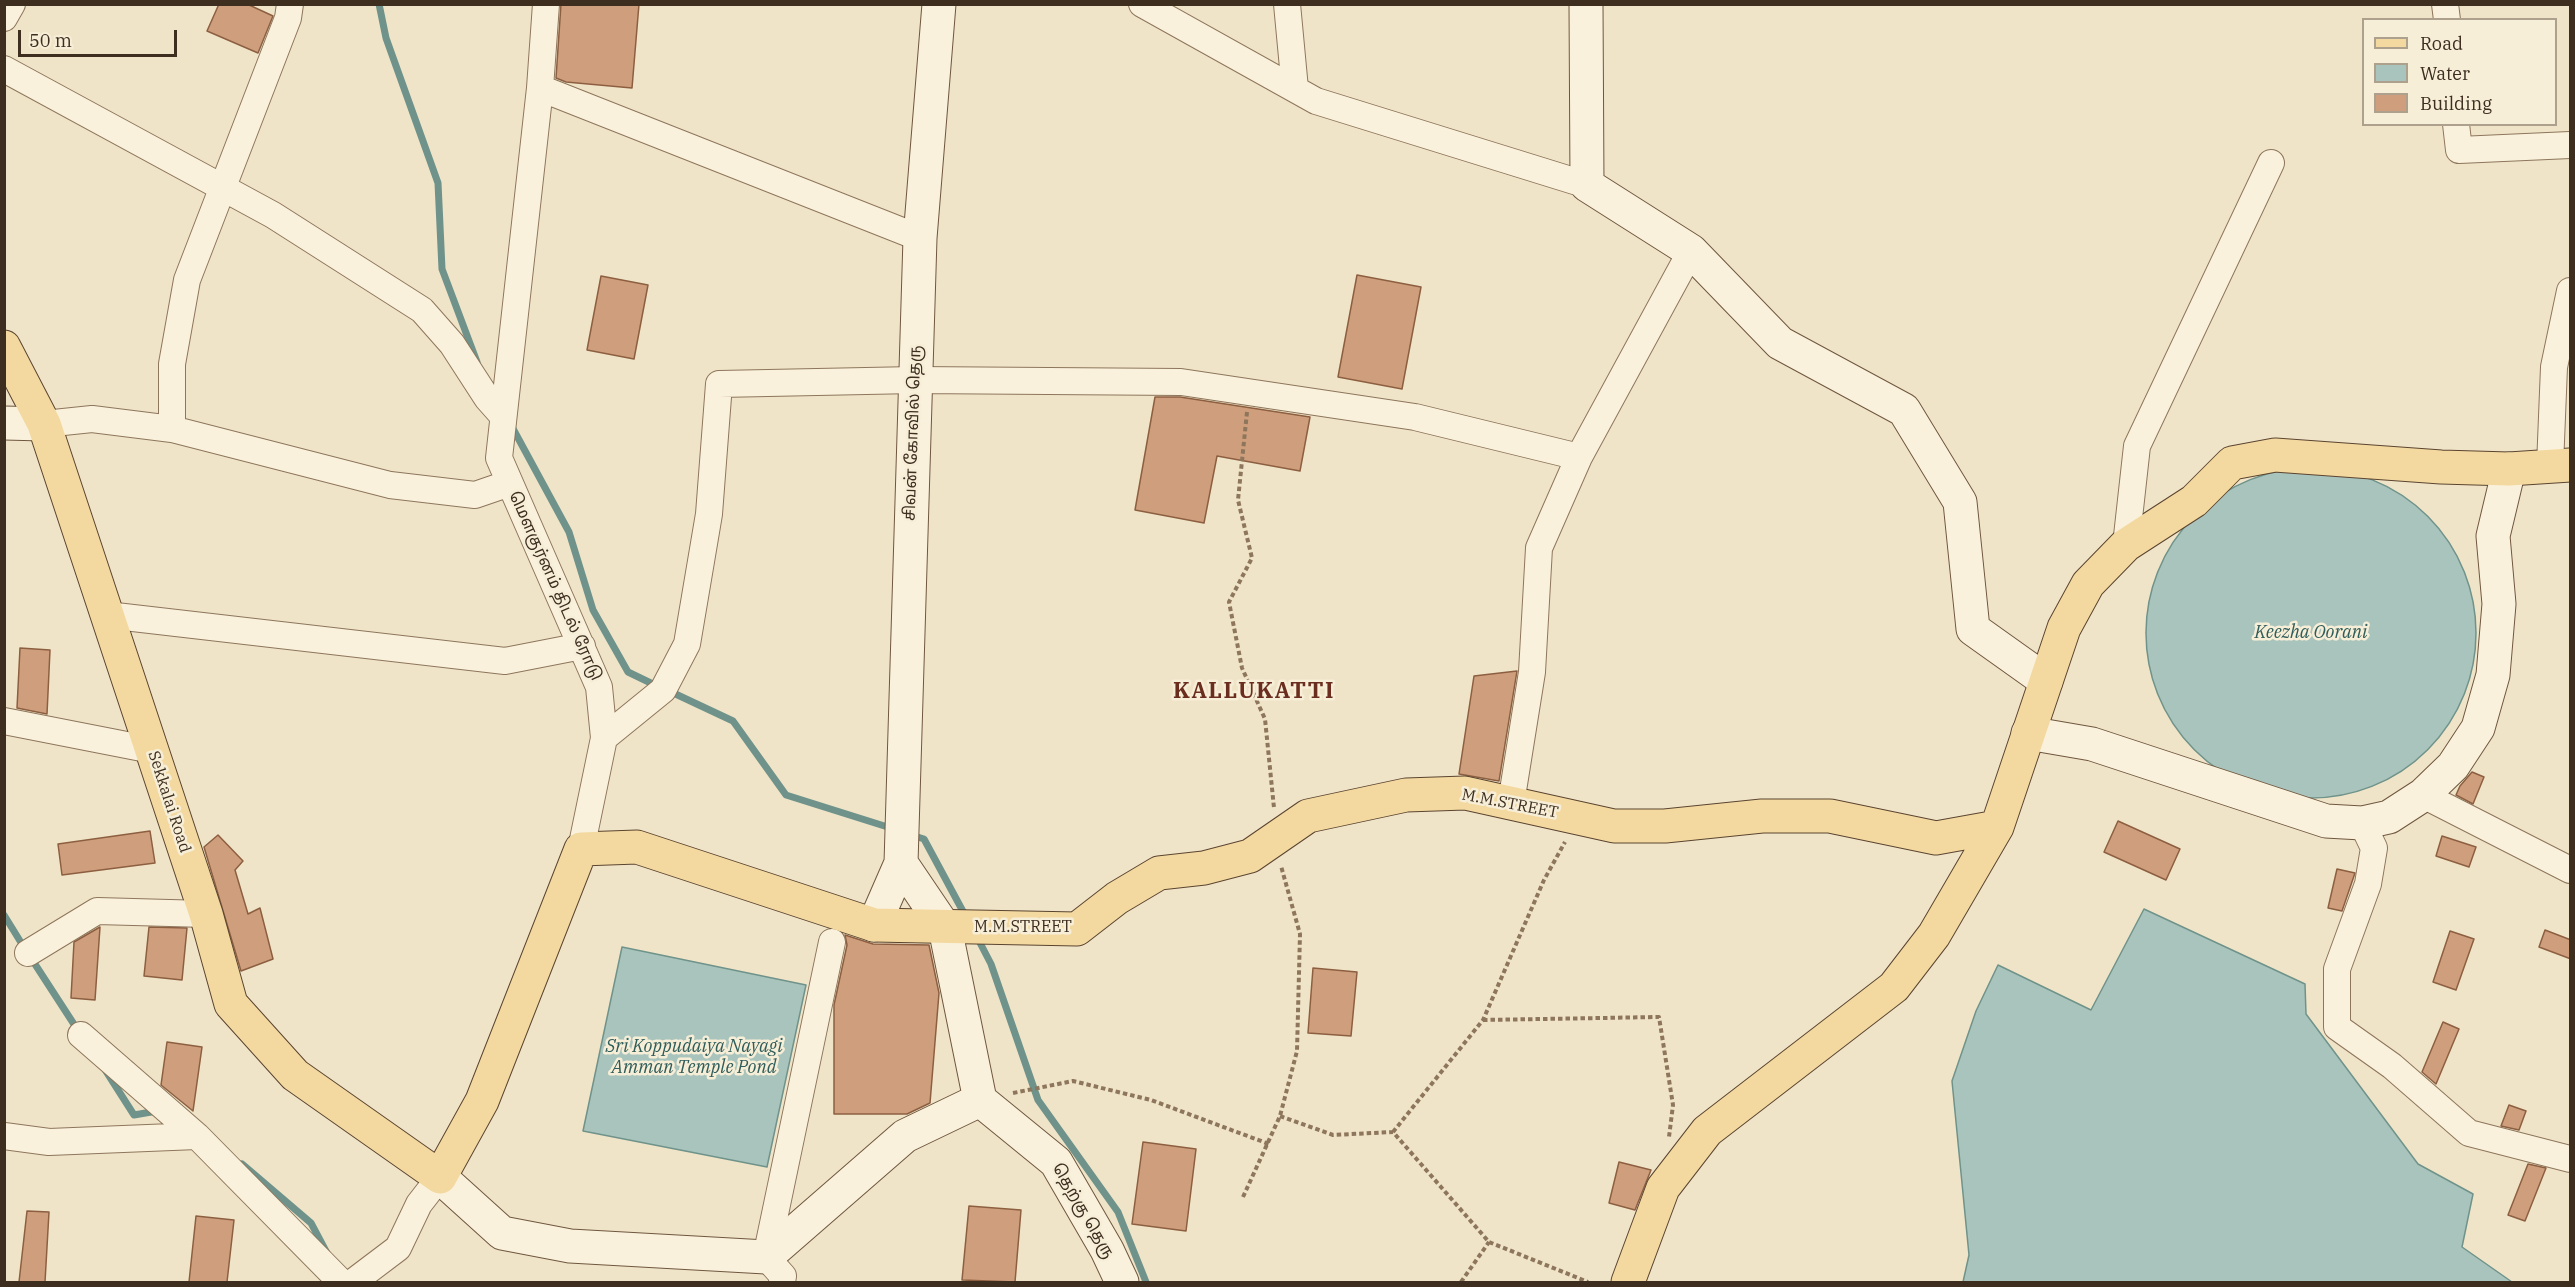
<!DOCTYPE html>
<meta charset="utf-8">
<style>
body{margin:0}
#map{position:relative;width:2575px;height:1287px;overflow:hidden;background:#f0e4c8;font-family:"IBM Plex Serif",serif}
canvas{display:block}
.frame{position:absolute;inset:0;border:6px solid #3d2e20;pointer-events:none}
.legend{position:absolute;left:2362px;top:18px;width:195px;height:108px;box-sizing:border-box;background:#f7eed8;border:2px solid #ada18e;margin:0;padding:8px 10px;list-style:none;font-size:18px;color:#3d2e20}
.legend li{display:flex;align-items:center;gap:12px;height:30px}
.legend b{width:30px;border:2px solid #ada18e}
.scale{position:absolute;left:18px;top:30px;width:159px;height:27px;box-sizing:border-box;border:3px solid #3d2e20;border-top:0;padding-left:8px;font-size:18px;line-height:21px;white-space:nowrap;color:#3d2e20;-webkit-text-stroke:4px #f7eed8;paint-order:stroke}
</style>
<div id="map">
<canvas width="2575" height="1287"></canvas>
<div class="frame"></div>
<ul class="legend">
<li><b style="height:8px;background:#f3d9a0"></b>Road</li>
<li><b style="height:16px;background:#a9c4bc"></b>Water</li>
<li><b style="height:16px;background:#cf9f7d"></b>Building</li>
</ul>
<div class="scale">50 m</div>
</div>
<script>
const ctx = document.querySelector('canvas').getContext('2d');
ctx.lineJoin = 'round';
function fillPath(path, color) { ctx.fillStyle = color; ctx.fill(path, 'evenodd'); }
function trace(path, color, width, dash) { ctx.strokeStyle = color; ctx.lineWidth = width; ctx.lineCap = dash ? 'butt' : 'round'; ctx.setLineDash(dash || []); ctx.stroke(path); }
function write(font, color, halo, rows, align = 'center') {
  ctx.font = font + ' "IBM Plex Serif","Noto Sans Tamil",serif'; ctx.lineWidth = 5; ctx.setLineDash([]); ctx.textBaseline = 'middle'; ctx.strokeStyle = halo; ctx.fillStyle = color; for (const [text, x, y, turn = 0] of rows) {
    ctx.save(); ctx.translate(x, y); ctx.rotate((+turn || 0) * Math.PI / 180); ctx.textAlign = isNaN(turn) ? turn : align; if (halo) ctx.strokeText(text, 0, 0); ctx.fillText(text, 0, 0); ctx.restore();
  }
}
const water = new Path2D(`
 M2146 633a165 165 0 1 1 330 0a165 165 0 1 1-330 0Z
 M2144,909L2305,984L2306,1014L2418,1164L2473,1194L2462,1247L2512,1282H1963L1969,1255L1952,1081L1976,1011L1998,965L2091,1010Z
 M622,947L806,985L767,1167L583,1131Z`);
const stream = new Path2D(`
 M379,4L386,38L438,183L442,269L477,362
 M511,425L569,532L593,610L628,672L657,686
 M667,690L733,721L786,795L894,829
 M911,835L924,839L966,917
 M4,915L25,949
 M977,937L991,964L1038,1100L1118,1212L1146,1282
 M31,958L79,1032
 M104,1068L134,1115L157,1111
 M242,1164L311,1223L328,1255`);
const building = new Path2D(`
 M219,4H247L273,16L258,53L207,31Z
 M561,4H639L632,88L566,82L556,78Z
 M1357,275L1421,287L1402,389L1338,377Z
 M601,276L648,285L634,359L587,350Z
 M1155,397H1180L1310,417L1300,471L1217,456L1204,523L1135,510Z
 M20,648L50,650L47,714L17,708Z
 M1517,671L1499,781L1459,774L1474,676Z
 M2472,772L2484,777L2473,804L2456,795L2460,786Z
 M2118,821L2180,849L2166,880L2104,852Z
 M150,831L155,863L62,875L58,844Z
 M218,835L243,861L235,870L248,914L260,908L273,959L241,971L204,847Z
 M2442,836L2476,847L2469,867L2436,856Z
 M2337,869L2355,873L2342,911L2328,908Z
 M100,927L95,1000L71,998L74,942Z
 M149,927L187,928L182,980L144,976Z
 M2545,930L2571,940V959L2539,947Z
 M2450,931L2474,939L2456,990L2433,982Z
 M845,935L873,944L929,945L939,993L930,1103L907,1114H834V1005L847,945Z
 M1313,968L1357,972L1351,1036L1308,1033Z
 M2443,1022L2459,1029L2436,1084L2422,1072Z
 M167,1042L202,1047L193,1111L161,1085Z
 M2509,1105L2526,1111L2519,1130L2501,1126Z
 M1143,1142L1196,1149L1186,1231L1132,1224Z
 M1619,1162L1651,1170L1635,1210L1609,1203Z
 M2528,1164L2546,1168L2525,1221L2508,1215Z
 M969,1206L1021,1210L1015,1282L962,1280Z
 M27,1211L49,1212L45,1282H19Z
 M196,1216L234,1220L227,1282H189Z`);
const path = new Path2D(`
 M1247,412L1238,500L1252,558L1229,602L1242,668L1265,719L1274,808
 M1483,1020L1659,1017L1673,1105L1669,1137
 M1013,1093L1073,1081L1151,1100L1269,1144
 M1280,1116L1333,1135L1393,1132L1489,1242L1588,1282
 M1393,1132L1483,1020L1544,880L1565,842
 M1243,1197L1280,1116L1297,1051L1300,934L1281,866
 M1461,1282L1489,1242`);
const street = new Path2D(`
 M546,4L540,88L499,458L599,687L604,738L581,849
 M1142,4L1316,101L1587,185
 M1287,4L1295,89
 M2445,4L2447,20
 M4,18L12,4
 M4,69L273,215L422,310L452,344L487,398L503,416
 M540,88L920,238
 M2456,124L2459,150L2570,145
 M44,424L92,419L172,429V364L187,280L288,18L290,4
 M172,429L390,485L475,495L510,483
 M2550,466L2554,367L2570,291
 M2126,545L2137,446L2271,163
 M107,615L505,661L582,646
 M4,721L152,750
 M604,738L663,690L687,644L709,514L719,384L915,380L1181,382L1415,417L1579,457
 M2423,795L2570,870
 M1511,803L1532,672L1539,548L1579,457L1691,251
 M2362,823L2374,848L2368,884L2337,969V1027L2392,1066L2469,1133L2570,1159
 M28,953L97,911L206,914
 M81,1035L197,1136L341,1282
 M4,1136L49,1142L197,1136
 M353,1282L398,1248L419,1204L440,1177
 M782,1282L783,1276L766,1257L832,942`);
const secondary = new Path2D(`
 M1586,4L1587,185L1691,251L1780,343L1904,410L1960,502L1973,629L2046,681
 M4,423L44,424
 M2028,733L2092,744L2326,821L2362,823L2389,817L2423,795L2453,766L2478,728L2493,675L2499,604L2493,536L2509,469
 M874,925L901,863L920,238L939,4
 M980,1100L1056,1162L1107,1250L1122,1282
 M440,1177L502,1233L570,1246L766,1257L905,1136L980,1100L945,928L901,863`);
const primary = new Path2D(`
 M4,347L44,424L206,914L231,1004L295,1075L440,1177L482,1101L581,849L637,847L874,925L1077,929L1117,898L1159,873L1204,868L1250,856L1308,816L1406,795L1465,793L1614,826H1665L1762,816H1830L1936,838L1997,827
 M1628,1282L1663,1188L1707,1131L1894,987L1934,935L1997,827L2064,628L2088,584L2126,545L2194,501L2232,463L2275,455L2441,467L2509,469L2570,465`);
const streetNames = [
 ["சிவன் கோவில் தெரு",913,433,-88],
 ["மௌகுர்னம் திடல் ரோடு",555,586,66],
 ["Sekkalai Road",169,802,72],
 ["M.M.STREET",1510,804,11],
 ["M.M.STREET",1023,927],
 ["தெற்கு தெரு",1083,1211,60]
];
const waterNames = [
 ["Keezha Oorani",2311,633],
 ["Sri Koppudaiya Nayagi",694,1047],
 ["Amman Temple Pond",694,1068]
];
const districtNames = [
 ["KALLUKATTI",1254,692]
];
fillPath(water, '#a9c4bc');
trace(water, '#6f938a', 1.5);
trace(stream, '#6f938a', 7);
fillPath(building, '#cf9f7d');
trace(building, '#8d5f41', 1.5);
trace(street, '#8d765c', 28);
trace(secondary, '#6f573f', 35);
trace(primary, '#5b4430', 35);
trace(path, '#8d765c', 4, [4.5, 3]);
trace(street, '#faf1dc', 26);
trace(secondary, '#faf1dc', 33);
trace(primary, '#f3d9a0', 33);
write('16px', '#3d2e20', '#f7eed8', streetNames);
write('italic 18px', '#2f5d5a', '#f7eed8', waterNames);
ctx.letterSpacing = '1.5px';
write('bold 22px', '#6b2e1e', '#f7eed8', districtNames);
ctx.letterSpacing = '0px';
</script>
